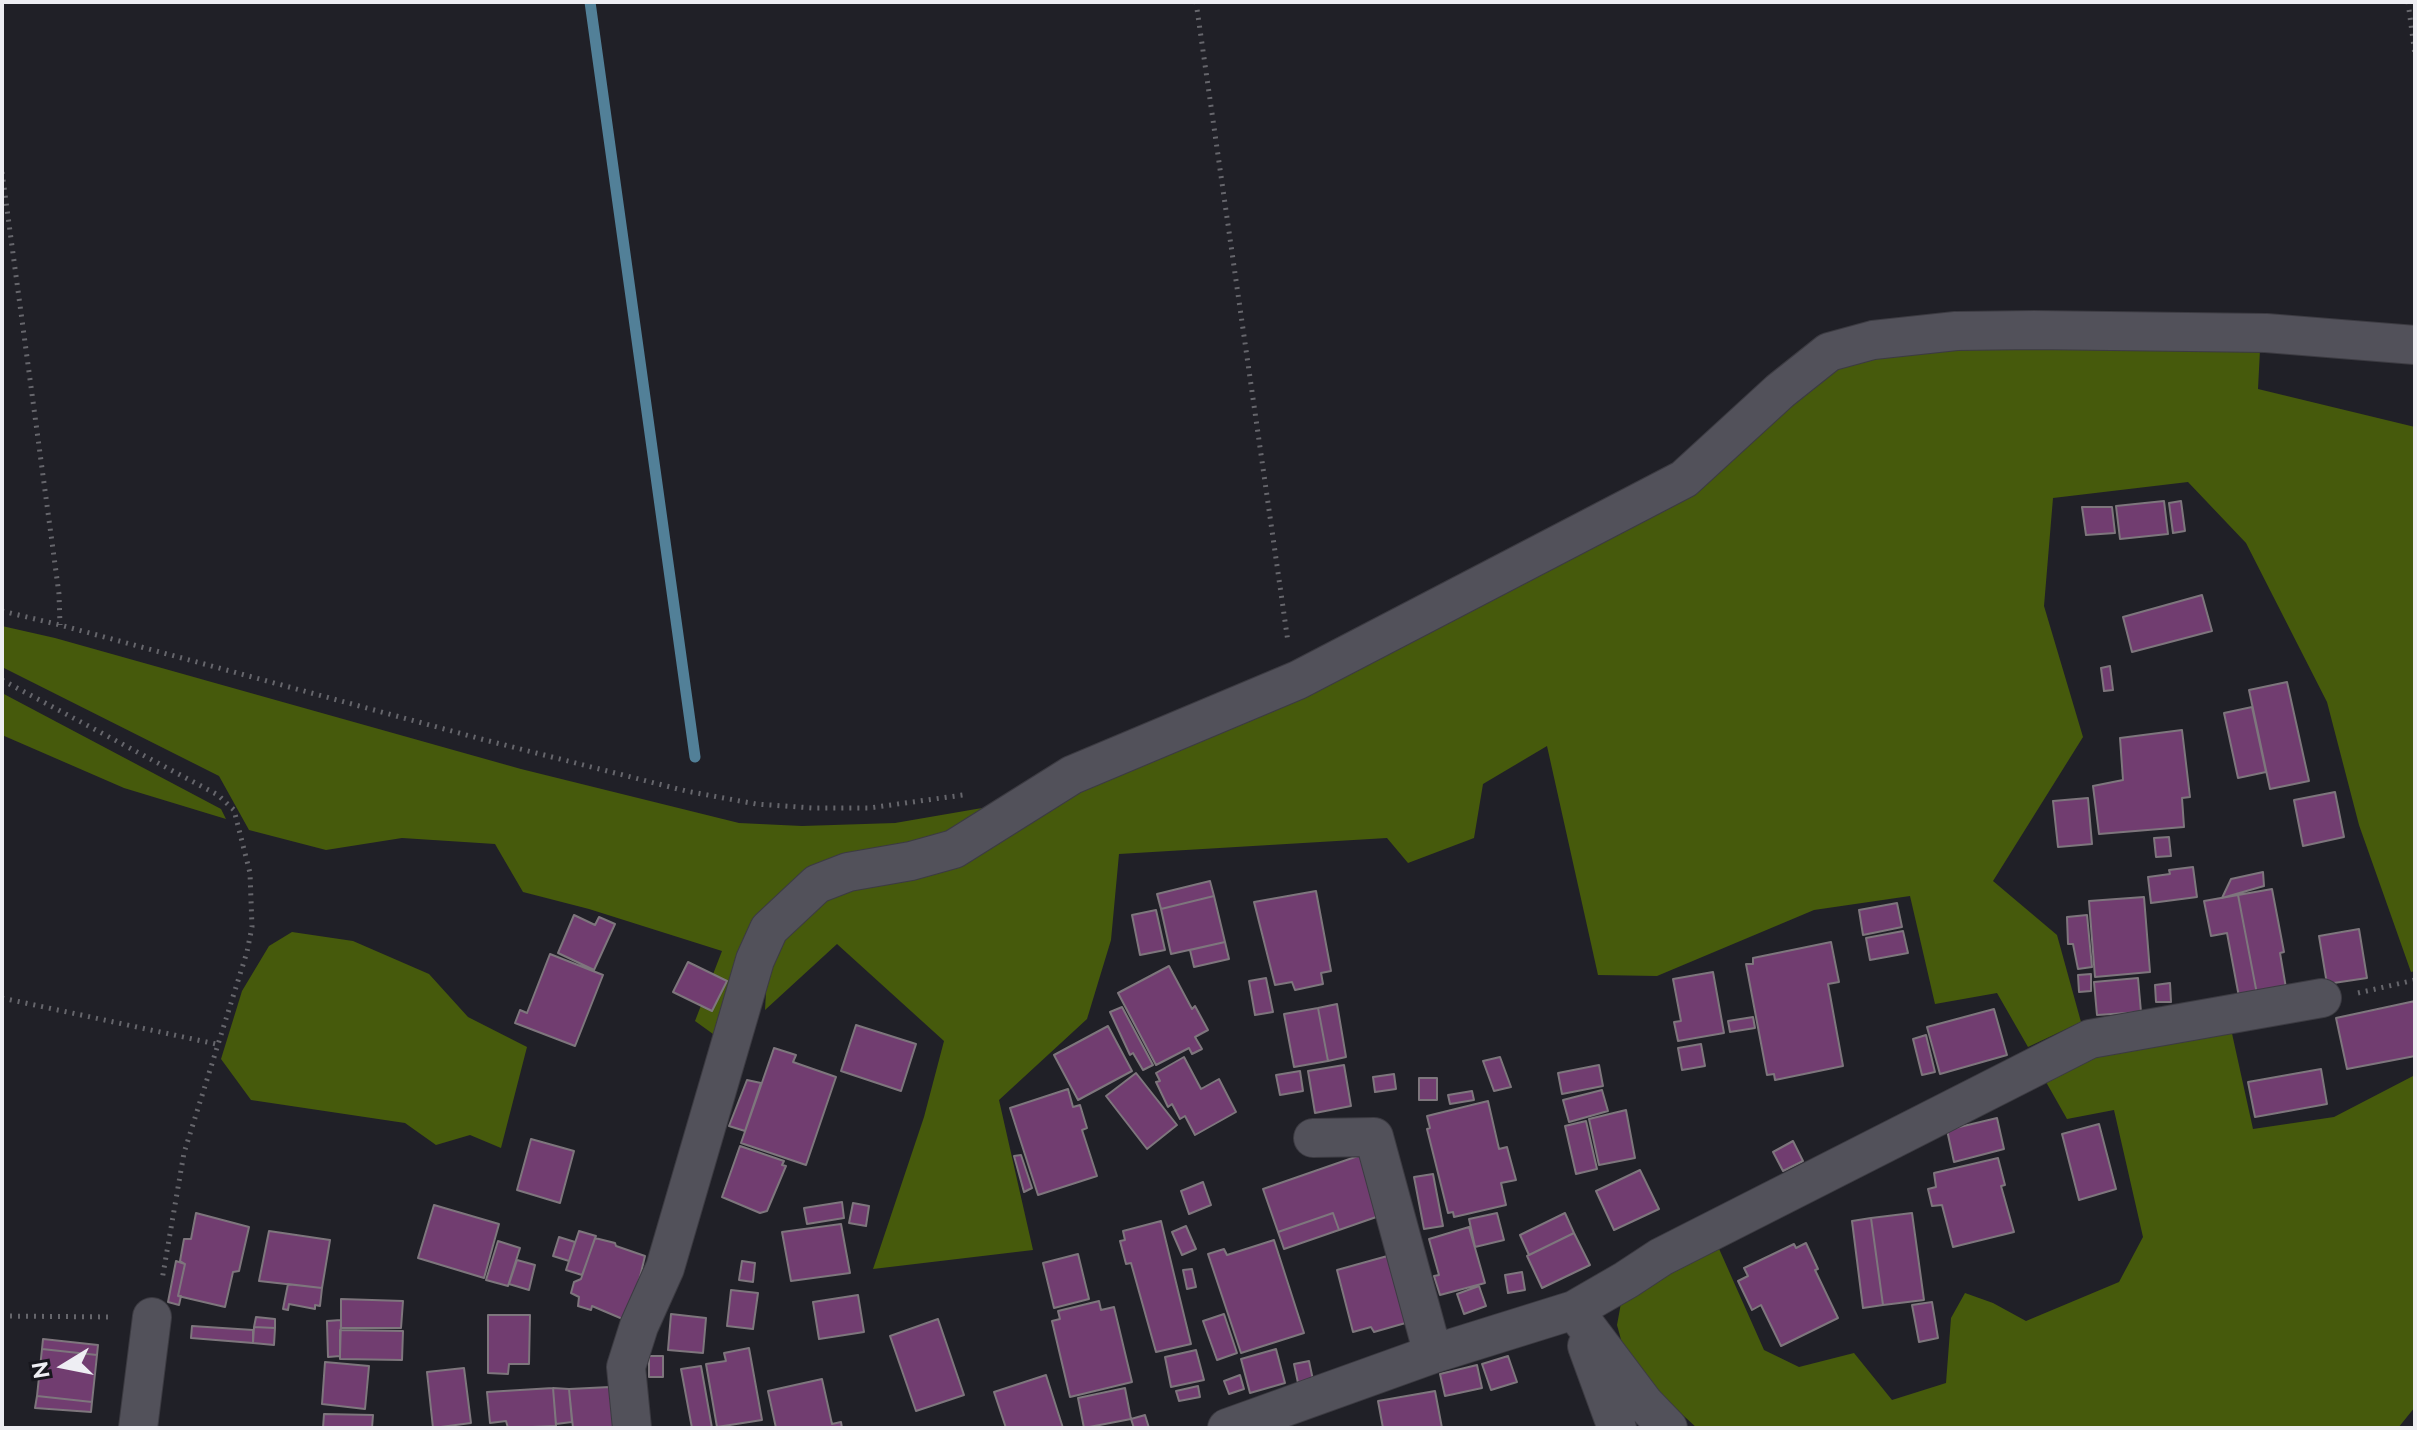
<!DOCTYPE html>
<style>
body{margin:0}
#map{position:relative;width:2417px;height:1430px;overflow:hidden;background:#202027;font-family:Raleway,sans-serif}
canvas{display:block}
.frame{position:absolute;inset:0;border:4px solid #eeeef3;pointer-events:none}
.north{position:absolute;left:24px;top:1326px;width:80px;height:80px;-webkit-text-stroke:6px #17171d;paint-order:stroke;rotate:260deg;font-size:22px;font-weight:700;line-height:32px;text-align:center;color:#eeeef3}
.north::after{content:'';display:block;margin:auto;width:28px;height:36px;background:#eeeef3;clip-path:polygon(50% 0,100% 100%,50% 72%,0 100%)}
</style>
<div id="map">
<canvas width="2417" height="1430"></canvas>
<div class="frame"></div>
<div class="north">N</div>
</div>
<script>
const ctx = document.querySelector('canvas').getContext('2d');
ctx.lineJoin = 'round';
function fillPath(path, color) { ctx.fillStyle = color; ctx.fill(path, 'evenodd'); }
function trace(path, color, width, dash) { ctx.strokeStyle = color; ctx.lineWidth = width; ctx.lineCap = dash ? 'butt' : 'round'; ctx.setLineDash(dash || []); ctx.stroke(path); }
const forest = new Path2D(`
 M1999,346L2260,350L2258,389L2415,427V971L2411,972L2359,825L2327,702L2246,543L2188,482L2053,498L2044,606L2083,737L1993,881L2057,935L2081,1022L2028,1047L1997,993L1935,1004L1910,896L1814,910L1657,976L1598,975L1547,746L1483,784L1474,838L1408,863L1387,838L1119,854L1111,940L1087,1019L999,1100L1033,1250L873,1269L924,1117L944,1041L837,944L765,1010L767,974L780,936L804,910L1093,783L1309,695L1841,361L1930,350Z
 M2,626L55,638L521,769L739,823L802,826L895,823L1011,803L956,837L827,865L720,1039L695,1021L722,951L589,909L523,892L495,844L402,838L326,850L249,830L219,776L2,667Z
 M2,693L221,809L226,819L124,788L2,735Z
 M292,932L353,941L429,974L468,1017L527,1047L501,1148L470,1135L436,1145L405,1123L251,1100L221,1059L242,991L269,946Z
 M2231,1029L2253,1129L2334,1117L2415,1075V1407L2398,1428H1697L1628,1365L1617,1325L1621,1303L1716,1242L1764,1350L1799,1367L1854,1353L1892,1400L1946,1383L1951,1318L1965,1293L1993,1303L2026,1321L2119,1282L2143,1237L2114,1110L2067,1119L2046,1082L2096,1052Z`);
const stream = new Path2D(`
 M590,2L695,757`);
const building = new Path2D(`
 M2164,501L2168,534L2120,539L2116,506Z
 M2181,501L2185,531L2173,533L2169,503Z
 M2082,507H2112L2115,533L2086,535Z
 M2202,595L2212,631L2132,652L2123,617Z
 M2110,666L2113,690L2104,691L2101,668Z
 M2287,682L2309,781L2270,789L2249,690Z
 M2252,707L2266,772L2238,778L2224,713Z
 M2182,730L2190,797L2182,798L2184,827L2099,834L2093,786L2123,780L2120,738Z
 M2335,792L2344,837L2303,846L2294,800Z
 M2088,798L2092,844L2058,847L2053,801Z
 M2169,837L2171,856L2156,857L2154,838Z
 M2193,867L2197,897L2151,903L2148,877L2170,874L2169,870Z
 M2263,872L2264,886L2222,898L2231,879Z
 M1210,881L1214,896L1161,909L1157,894Z
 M2272,889L2284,952L2280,953L2286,988L2257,994L2238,895Z
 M1316,891L1331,971L1321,973L1323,984L1295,990L1292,982L1275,985L1254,902Z
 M2238,895L2257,994L2239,997L2227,933L2211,936L2204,901Z
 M1214,896L1225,942L1171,954L1161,909Z
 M2144,897L2150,972L2095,977L2089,901Z
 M1897,903L1902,927L1863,935L1859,910Z
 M1156,910L1165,950L1140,955L1132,915Z
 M574,915L595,925L599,917L615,924L594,970L558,953Z
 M2087,915L2092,967L2078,969L2073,944H2068L2067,917Z
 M2359,929L2367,978L2327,984L2319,936Z
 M1903,931L1908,953L1870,960L1866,938Z
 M1225,942L1229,959L1194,967L1190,950Z
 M1831,942L1839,982L1828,984L1843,1066L1775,1080L1774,1074L1767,1075L1746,964H1753V958Z
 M550,954L603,975L575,1046L515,1023L520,1010L527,1013Z
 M688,962L727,981L712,1011L673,992Z
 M1169,966L1192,1009L1195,1006L1208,1030L1195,1037L1202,1049L1192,1054L1189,1048L1156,1065L1118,993Z
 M1713,972L1724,1033L1678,1041L1674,1022L1681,1021L1673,979Z
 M2091,974V991L2079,992L2078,975Z
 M1266,978L1273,1012L1255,1015L1249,981Z
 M2138,978L2141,1012L2097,1015L2094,982Z
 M2170,983L2171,1002H2156L2155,985Z
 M2415,1001V1056L2347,1069L2336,1018Z
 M1337,1004L1346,1057L1328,1061L1318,1008Z
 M1122,1007L1153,1065L1143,1070L1133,1053L1130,1055L1110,1012Z
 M1318,1008L1328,1061L1294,1067L1284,1014Z
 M1994,1009L2007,1055L1940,1074L1927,1027Z
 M1753,1017L1755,1028L1730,1032L1728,1021Z
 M856,1025L916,1044L901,1091L841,1071Z
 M1108,1026L1132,1071L1078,1100L1054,1055Z
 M1926,1035L1935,1072L1922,1075L1913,1039Z
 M1701,1044L1705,1066L1682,1070L1678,1048Z
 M774,1048L796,1055L793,1062L836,1077L806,1165L741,1143Z
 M1184,1057L1201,1089L1219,1079L1236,1112L1195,1135L1185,1116L1180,1119L1172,1104L1168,1107L1156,1082L1160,1081L1156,1073Z
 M1500,1057L1511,1087L1494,1091L1483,1061Z
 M1344,1065L1351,1106L1315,1113L1308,1071Z
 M1599,1065L1603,1086L1562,1094L1558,1073Z
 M2321,1069L2327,1104L2255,1117L2248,1082Z
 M1300,1071L1303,1091L1280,1095L1276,1075Z
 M1136,1073L1177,1125L1147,1149L1106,1096Z
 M1394,1074L1396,1089L1375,1092L1373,1077Z
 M1419,1078H1437V1100H1419Z
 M747,1080L761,1083L745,1131L729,1126Z
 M1068,1089L1073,1107L1080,1105L1087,1128L1082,1130L1097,1176L1038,1195L1010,1108Z
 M1602,1090L1608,1111L1569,1122L1563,1100Z
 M1472,1091L1474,1100L1450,1104L1448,1095Z
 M1488,1101L1499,1149L1507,1147L1516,1180L1501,1183L1506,1205L1454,1217L1453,1212L1448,1213L1427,1129L1430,1128L1427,1116Z
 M1626,1110L1635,1158L1599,1165L1589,1119Z
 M1997,1118L2004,1149L1954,1162L1947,1130Z
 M1586,1121L1597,1169L1576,1174L1565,1126Z
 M2099,1124L2116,1189L2079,1200L2062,1134Z
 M531,1139L574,1151L560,1203L517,1190Z
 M1793,1141L1803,1161L1783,1171L1773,1152Z
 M740,1146L784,1161L782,1165L786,1166L767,1211L760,1213L722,1197Z
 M1021,1155L1032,1188L1024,1192L1014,1156Z
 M1361,1155L1382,1215L1339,1230L1333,1213L1278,1232L1263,1189Z
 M1998,1158L2005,1185L2001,1186L2014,1232L1953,1247L1942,1205L1932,1206L1928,1189L1936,1187L1934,1173Z
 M1640,1170L1659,1209L1614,1230L1596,1191Z
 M1433,1174L1443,1226L1424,1229L1414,1177Z
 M1203,1182L1211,1205L1189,1214L1181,1191Z
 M842,1202L844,1218L807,1224L804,1208Z
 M853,1203L869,1206L866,1226L849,1223Z
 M434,1205L499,1224L484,1278L418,1258Z
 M196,1213L249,1227L239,1271L233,1272L225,1307L178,1296L185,1264L180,1261L184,1239H191Z
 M1333,1213L1339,1230L1284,1249L1278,1232Z
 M1497,1213L1504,1240L1475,1247L1469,1219Z
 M1565,1213L1574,1233L1529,1255L1520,1235Z
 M1912,1213L1924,1300L1883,1305L1871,1218Z
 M1871,1218L1883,1305L1863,1308L1852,1221Z
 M1161,1221L1191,1344L1156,1352L1131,1263L1126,1264L1120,1241L1125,1240L1123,1231Z
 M841,1224L850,1273L791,1281L782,1232Z
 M1186,1226L1196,1249L1182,1255L1172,1232Z
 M1469,1227L1485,1283L1440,1295L1434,1276L1439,1275L1429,1239Z
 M269,1231L330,1240L322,1288L259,1281Z
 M579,1231L596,1236L582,1275L566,1270Z
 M1574,1233L1590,1265L1542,1288L1527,1256Z
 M559,1237L575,1242L569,1261L553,1256Z
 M595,1238L615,1243L616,1246L645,1256L640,1277L625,1320L592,1306L591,1310L578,1306L579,1297L571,1293L574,1282L581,1279Z
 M1274,1240L1304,1333L1241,1353L1208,1254L1224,1249L1227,1255Z
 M498,1241L520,1248L508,1286L486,1280Z
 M1806,1243L1818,1269L1815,1270L1838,1318L1781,1346L1761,1305L1752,1310L1738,1281L1748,1276L1744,1268L1794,1244L1796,1248Z
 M1078,1254L1089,1299L1054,1308L1043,1263Z
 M1391,1255L1409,1322L1374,1332L1371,1327L1353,1332L1337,1270Z
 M517,1260L535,1265L529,1290L509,1284Z
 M176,1261L185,1264L178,1296H181L179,1305L168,1302Z
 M742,1261L755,1263L753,1282L739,1280Z
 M1192,1269L1196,1287L1187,1289L1183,1270Z
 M1522,1272L1525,1290L1508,1293L1505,1275Z
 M288,1284L322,1288L320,1306L315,1305V1309L289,1304L288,1310L283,1309Z
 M1479,1286L1486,1306L1464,1314L1457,1294Z
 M731,1290L758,1293L753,1329L727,1326Z
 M858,1295L864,1332L819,1339L813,1302Z
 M341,1299L403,1301L401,1328H341Z
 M1099,1301L1101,1310L1114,1307L1132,1382L1070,1397L1052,1321L1060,1319L1058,1311Z
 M1932,1302L1938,1338L1919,1342L1912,1305Z
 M671,1314L706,1318L703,1353L668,1350Z
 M1224,1314L1237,1353L1217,1360L1203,1321Z
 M488,1315H530L529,1364H509L508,1374L488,1373Z
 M256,1317L275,1319V1328L254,1327Z
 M938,1319L964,1395L916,1411L890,1336Z
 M341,1320L340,1356L328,1357L327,1321Z
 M192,1326L253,1330V1343L191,1338Z
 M254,1327L275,1328L274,1345L253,1343Z
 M340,1330L403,1331L402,1360L340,1359Z
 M43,1339L98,1345L97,1355L42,1349Z
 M749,1348L762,1420L717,1427L706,1364L726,1361L724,1353Z
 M42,1349L97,1355L92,1402L37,1396Z
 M1276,1349L1285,1383L1250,1393L1241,1359Z
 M1196,1350L1204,1380L1171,1387L1165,1357Z
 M649,1356H663V1377H649Z
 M1508,1356L1517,1382L1491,1390L1482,1364Z
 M1309,1361L1313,1380L1298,1383L1294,1364Z
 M325,1362L369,1366L365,1409L322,1404Z
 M1477,1365L1482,1388L1445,1396L1440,1374Z
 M701,1366L712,1428H692L681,1369Z
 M464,1368L471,1423L433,1428L427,1372Z
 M1046,1375L1063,1428H1006L994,1392Z
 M1240,1375L1244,1389L1229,1394L1224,1381Z
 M822,1379L832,1424L841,1422L842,1428H776L768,1391Z
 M1198,1386L1200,1397L1179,1401L1176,1391Z
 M610,1387L614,1428H573L569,1389Z
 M553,1388L556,1426L508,1428L506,1421L490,1423L487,1392Z
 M553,1388L569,1389L572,1422L556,1424Z
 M1125,1388L1131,1419L1084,1428L1078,1398Z
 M1435,1391L1442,1428H1383L1378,1401Z
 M37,1396L92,1402L91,1412L35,1408Z
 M324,1414L373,1415L372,1428H323Z
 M1145,1415L1149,1428H1134L1131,1419Z`);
const path = new Path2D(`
 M1196,2L1288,642
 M2408,2L2415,55
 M2,172L59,594L60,625
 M2,611L60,625L485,740L686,791L756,804L813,808H869L963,795
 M2,680L218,795L234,810L250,873L252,927L247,952L184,1153L162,1280
 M2358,993L2415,980
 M2,998L216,1044
 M2,1316L113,1317`);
const minor = new Path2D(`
 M1313,1138L1374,1137L1433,1354
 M1574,1310L1644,1403L1668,1428
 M1587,1346L1617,1428
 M138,1428L152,1317
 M632,1428L626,1367L639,1326L665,1268L755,960L769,929L817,884L848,872L911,861L954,849L1072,775L1298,680L1684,479L1780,391L1829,352L1873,340L1956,331L2034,330L2266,333L2415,345
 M1227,1428L1433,1354L1574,1310L1626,1280L1661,1257L2090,1039L2322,998`);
fillPath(forest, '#465a0c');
trace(stream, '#528098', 11);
fillPath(building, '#713d70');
trace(building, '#7e767d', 2);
trace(minor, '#3c3b42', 40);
trace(path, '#66666c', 5, [2, 6]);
trace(minor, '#52515a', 38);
</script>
